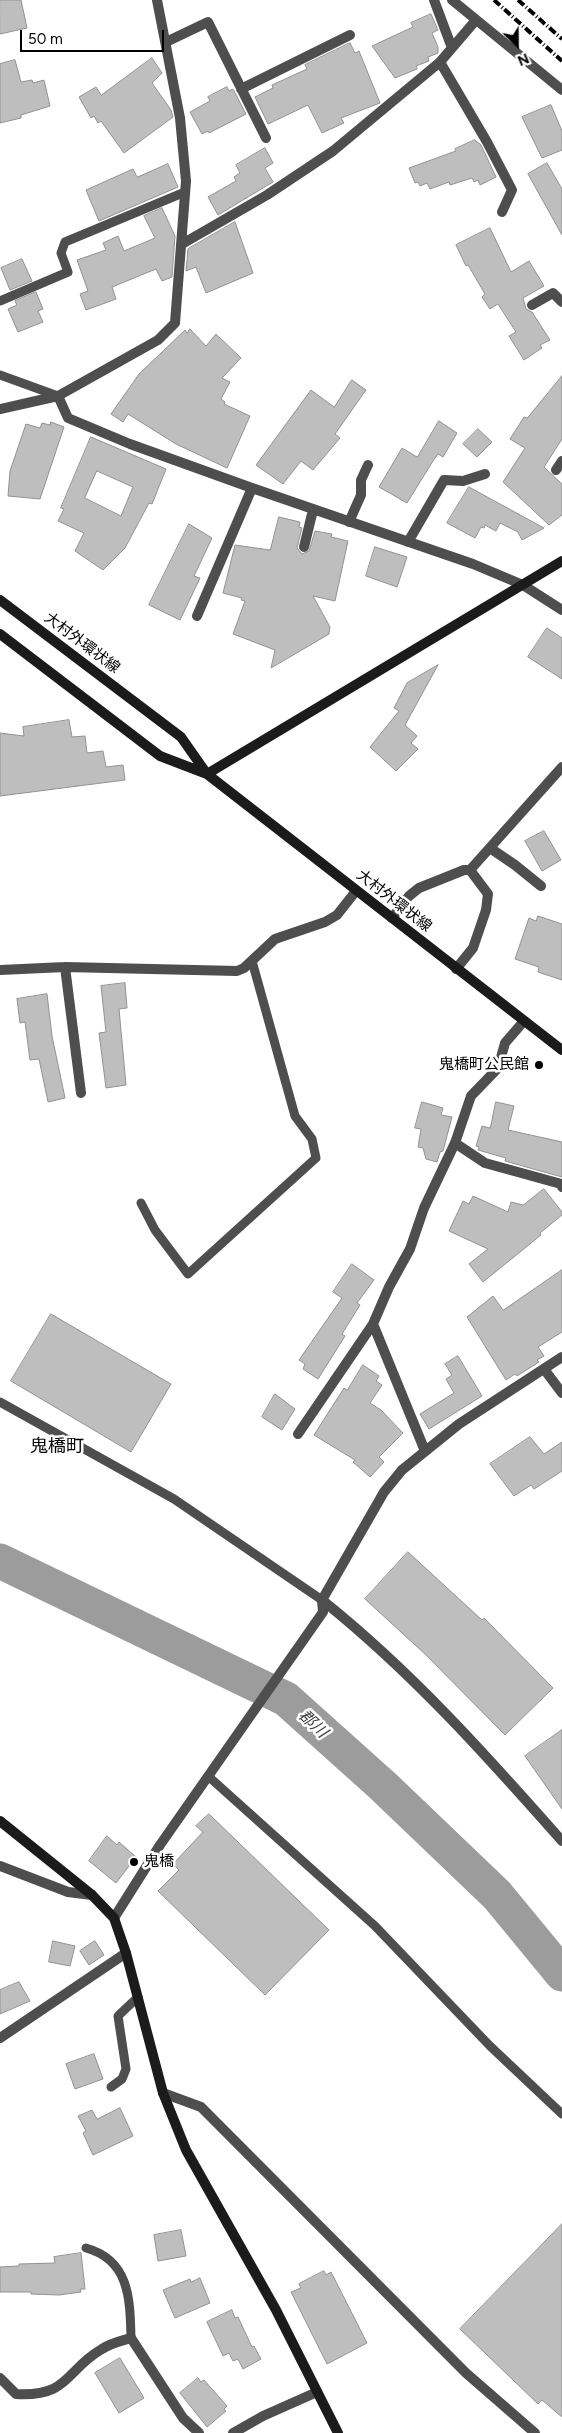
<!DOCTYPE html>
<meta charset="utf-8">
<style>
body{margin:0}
#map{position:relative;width:562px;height:2433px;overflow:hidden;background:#fff;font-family:Figtree,sans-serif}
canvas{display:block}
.north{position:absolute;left:492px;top:20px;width:50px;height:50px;-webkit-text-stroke:4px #fff;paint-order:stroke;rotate:157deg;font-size:14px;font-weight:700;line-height:20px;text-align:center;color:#000}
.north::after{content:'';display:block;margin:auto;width:18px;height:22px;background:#000;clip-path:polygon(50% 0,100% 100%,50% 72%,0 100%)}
.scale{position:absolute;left:20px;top:30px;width:144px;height:22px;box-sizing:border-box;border:2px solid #000;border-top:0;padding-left:6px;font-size:15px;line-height:18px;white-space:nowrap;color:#000;-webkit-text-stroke:4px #fff;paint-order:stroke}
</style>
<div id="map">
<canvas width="562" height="2433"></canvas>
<div class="north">N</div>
<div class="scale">50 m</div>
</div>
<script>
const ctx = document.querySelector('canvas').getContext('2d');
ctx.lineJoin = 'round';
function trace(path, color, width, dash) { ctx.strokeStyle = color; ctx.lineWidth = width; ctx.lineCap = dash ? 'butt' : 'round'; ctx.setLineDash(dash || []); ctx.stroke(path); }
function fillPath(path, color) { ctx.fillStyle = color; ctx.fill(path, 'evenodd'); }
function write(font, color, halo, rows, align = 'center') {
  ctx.font = font + ' Figtree,"Noto Sans JP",sans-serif'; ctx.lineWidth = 5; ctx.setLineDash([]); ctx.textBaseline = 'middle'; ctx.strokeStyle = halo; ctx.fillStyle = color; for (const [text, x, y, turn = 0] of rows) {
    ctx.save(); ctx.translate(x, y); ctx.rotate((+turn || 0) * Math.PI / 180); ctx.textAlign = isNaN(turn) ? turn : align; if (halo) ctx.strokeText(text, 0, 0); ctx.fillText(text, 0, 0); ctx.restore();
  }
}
const river = new Path2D(`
 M0,1561L286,1699L383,1786L497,1895L562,1974`);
const building = new Path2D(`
 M0,0H21L27,28L0,34Z
 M431,14L438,30L432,33L438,47V53L428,57L429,61L416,66L417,69L395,78L372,46L413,27L411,23Z
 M350,43L355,53L359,51L380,103L341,118L344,123L322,133L308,105L268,124L255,97L273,88L272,85L307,69L305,65Z
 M152,58L162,73L152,83L171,110L173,117L124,153L101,121L98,123L94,116L91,118L79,97L96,87L101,95Z
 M15,60L21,82L32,80L33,83L44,80L50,106L21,115V118L0,123V64Z
 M227,87L229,91L233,89L246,114L209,133L208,131L202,134L190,112L210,101L208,97Z
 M551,105L562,131V150L542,158L522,117Z
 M475,140L481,145L496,177L480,185L478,180L474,182L472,178L450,185L449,182L430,189L427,183L420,186L418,182L415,183L409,168L456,151L455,149Z
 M265,148L273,163L265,168L273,182L218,215L208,197L236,181L234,177L240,173L236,165Z
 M547,163L562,189V235L528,174Z
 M168,164L178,187L99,221L86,190L133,169L137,177Z
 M162,208L175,236L172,277L162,281L156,269L112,287L116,299L86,310L80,294L88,291L77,260L106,250L103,243L118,236L124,251L155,238L144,216Z
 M235,222L253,273L206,293L196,267L186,271L188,249Z
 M490,228L511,272L529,261L544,286L523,298L526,309L532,312L550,340L540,345L542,348L524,360L509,336L516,332L498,304L490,309L482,297L485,294L468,265L466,266L456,245Z
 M22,259L32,281L10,290L1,268Z
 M36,292L43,309L38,311L43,322L18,332L8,309L17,305L15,301Z
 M190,329L206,346L216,334L241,358L222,378L230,382L221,399L225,402L224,404L250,416L227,468L176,444L128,414L123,422L111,414L139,374L185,330L187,333Z
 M562,376V439L544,467L562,484V515L549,525L503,482L525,448L510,439L524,417L527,418Z
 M352,380L366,390L335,434L340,438L313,470L301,461L283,484L256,465L311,390L334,407Z
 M439,421L457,433L443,457L438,454L433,461L407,503L379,487L402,448L417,457Z
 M51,422L64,427L40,499L8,496L10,471L26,424L40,428L42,423L50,425Z
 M478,429L492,442L477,457L463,444Z
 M91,437L166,469L152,504L149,503L125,548L103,570L75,551L84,533L58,521L64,509L61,508ZM97,471L133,487L121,516L85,498Z
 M469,487L478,492L544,528L522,540L518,532L500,523L496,531L485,525L484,528L481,527L475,538L447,523Z
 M279,517L300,522L299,527L302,528L297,548L302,554L309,551L315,531L332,534L331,537L348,541L335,601L313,596L330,627L329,634L271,668L275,650L233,634L245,601L241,600L242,598L223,593L235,545L270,550Z
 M189,524L212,538L194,576L200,578L180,620L149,605Z
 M375,547L407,557L397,587L366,576Z
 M547,628L562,638V679L528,657Z
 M438,665L405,725L417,736L411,743L418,749L396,771L370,747L399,711L394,708L407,683Z
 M69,720L72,737L85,736L87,753L103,751L106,767L123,765L125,780L0,796V733L24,736L23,727Z
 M544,831L561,860L542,871L525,841Z
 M538,916L562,924V980L538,972L539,967L515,959L529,918L536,921Z
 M125,983L127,1008L119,1009L126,1085L106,1088L99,1033L106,1032L101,986Z
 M47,994L52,1036L65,1098L48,1102L39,1059L30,1060L25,1022L20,1023L17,999Z
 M422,1102L443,1108L441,1115L452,1117L443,1151L440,1152L437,1162L426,1159L423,1148L418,1147L421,1129L415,1128Z
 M496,1102L514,1106L508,1130L562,1142V1177L505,1161L506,1158L478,1150L479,1147L476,1146L482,1126L490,1128Z
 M544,1189L562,1212V1215L540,1233L541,1235L483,1282L469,1264L488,1249L449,1231L463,1201L469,1204L473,1196L508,1212L511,1202L523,1205Z
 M352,1264L374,1280L357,1303L360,1305L342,1334L345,1336L318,1379L303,1369L305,1364L299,1360L342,1298L333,1292Z
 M562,1270V1332L538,1347L544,1356L537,1360L539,1362L517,1376L515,1374L506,1380L467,1317L493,1296L503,1310Z
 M51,1314L171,1384L131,1452L11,1381Z
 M458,1356L482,1396L429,1429L420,1414L454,1393L446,1379L452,1375L445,1364Z
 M363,1365L379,1376L376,1381L382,1385L370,1403L381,1410L403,1433L379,1457L384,1462L370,1477L353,1462L355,1460L314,1435L344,1388L347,1390Z
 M275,1394L295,1409L282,1430L262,1417Z
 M530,1437L544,1454L562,1442V1471L534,1489L531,1485L514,1496L490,1464Z
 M408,1552L482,1620L484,1618L553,1688L505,1735L426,1655L365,1599Z
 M562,1730V1809L525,1756Z
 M209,1814L329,1930L265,1995L158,1891L179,1870L173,1864L203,1832L196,1826Z
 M107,1836L117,1845L119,1842L136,1857L116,1883L89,1861Z
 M53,1941L75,1946L70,1966L49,1962Z
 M95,1941L104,1955L89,1965L80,1951Z
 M19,1982L30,2001L0,2014V1990Z
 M94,2054L103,2079L75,2089L66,2064Z
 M120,2108L133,2136L93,2155L83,2133L86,2131L78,2116L92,2110L97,2119Z
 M562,2224V2417L542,2400L538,2404L460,2329Z
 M181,2230L186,2256L158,2261L154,2235Z
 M81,2253L85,2289H80L81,2292L59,2295L31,2294V2292H0V2267L19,2266V2264L55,2263L54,2257Z
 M324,2271L326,2275L331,2272L367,2343L327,2364L291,2292L301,2288L299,2284Z
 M200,2278L210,2303L175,2318L163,2290L190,2279L191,2282Z
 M232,2310L235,2318L238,2317L252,2347L254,2346L261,2359L243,2369L238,2359L233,2361L229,2353L223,2356L207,2322Z
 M120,2358L144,2398L119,2413L95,2373Z
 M198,2378L201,2382L204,2380L227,2406L224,2409L226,2411L207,2427L180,2393Z`);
const lane = new Path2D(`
 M0,301L68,272L61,253L65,242L185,192
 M0,375L58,396
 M141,1203L155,1230L188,1274L316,1158L312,1139L295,1116L252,961
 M0,1402L174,1499L322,1600
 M208,1776L375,1926L490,2046L562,2114
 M111,2087L122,2079L126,2069L118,2016L138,1997
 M86,2248C130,2260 130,2300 131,2338`);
const street = new Path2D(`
 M434,0L452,48
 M452,0L562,90
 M476,20L440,62L487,142L512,190L502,212
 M166,42L208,22L266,138
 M241,89L350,35
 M182,244L267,195L333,151L440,62
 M532,305L553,293L562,302
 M58,396L68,418L130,444L252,488L473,564L523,585L562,610
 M0,409L58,396L158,340L175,323L186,181L180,118L157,0
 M556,470L562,461
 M349,522L361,495V480L368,465
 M408,542L444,480L463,481L485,474
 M304,547L313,510
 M197,616L252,488
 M490,848L515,865L541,886
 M392,918L409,896L419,888L464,870H470L562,767
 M65,967L81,1093
 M456,969L473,948L486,910L488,894L470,870
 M0,970L65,967L237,971L244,968L275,939L325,922L337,915L356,891
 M455,1143L485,1163L561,1184L562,1187
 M544,1369L562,1393
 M298,1434L373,1324
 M425,1451L373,1324L389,1287L410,1249L424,1208L455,1143L471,1096L498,1068L505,1043L524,1021
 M322,1600C411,1671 487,1756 562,1841
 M0,1866L68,1892L92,1895
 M114,1918L160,1845L323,1612L322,1600L384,1492L402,1470L459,1424L562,1357
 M0,2038L126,1953
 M163,2093L201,2107L466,2373L535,2433
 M0,2378L16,2394C70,2397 65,2370 102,2349C111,2343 121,2341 131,2338L183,2418L199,2433
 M233,2433L263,2416L317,2392`);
const secondary = new Path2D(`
 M0,600L181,737L207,774L562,1050
 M0,634L160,756L207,774
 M207,774L562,561
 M0,1821L92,1895L114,1918L126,1953L163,2093L186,2150L276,2310L338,2433`);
const rail = new Path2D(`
 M494,0L562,61
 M518,0L562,39`);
const markers = [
 [539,1065,5,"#000"],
 [134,1862,5,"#000"]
];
const streetNames = [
 ["大村外環状線",82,643,37],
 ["大村外環状線",394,901,38]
];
const poiNames = [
 ["鬼橋町公民館",529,1065],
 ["鬼橋",144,1862,"left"]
];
const waterNames = [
 ["郡川",313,1724,43]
];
const quarterNames = [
 ["鬼橋町",57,1447]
];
trace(river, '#9c9c9c', 35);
fillPath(building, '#bebebe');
trace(building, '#929292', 1);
trace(lane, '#4e4e4e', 9);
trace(street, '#4e4e4e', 10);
trace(secondary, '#1b1b1b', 10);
trace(rail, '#000', 4, [8, 2.5, 1, 2.5]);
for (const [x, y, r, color] of markers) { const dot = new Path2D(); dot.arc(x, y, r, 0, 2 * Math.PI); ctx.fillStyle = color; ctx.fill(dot); trace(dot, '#fff', 2); }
write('15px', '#000', '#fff', streetNames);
write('15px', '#000', '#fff', poiNames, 'right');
write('italic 16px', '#3d3d3d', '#fff', waterNames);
write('18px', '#000', '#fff', quarterNames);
</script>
